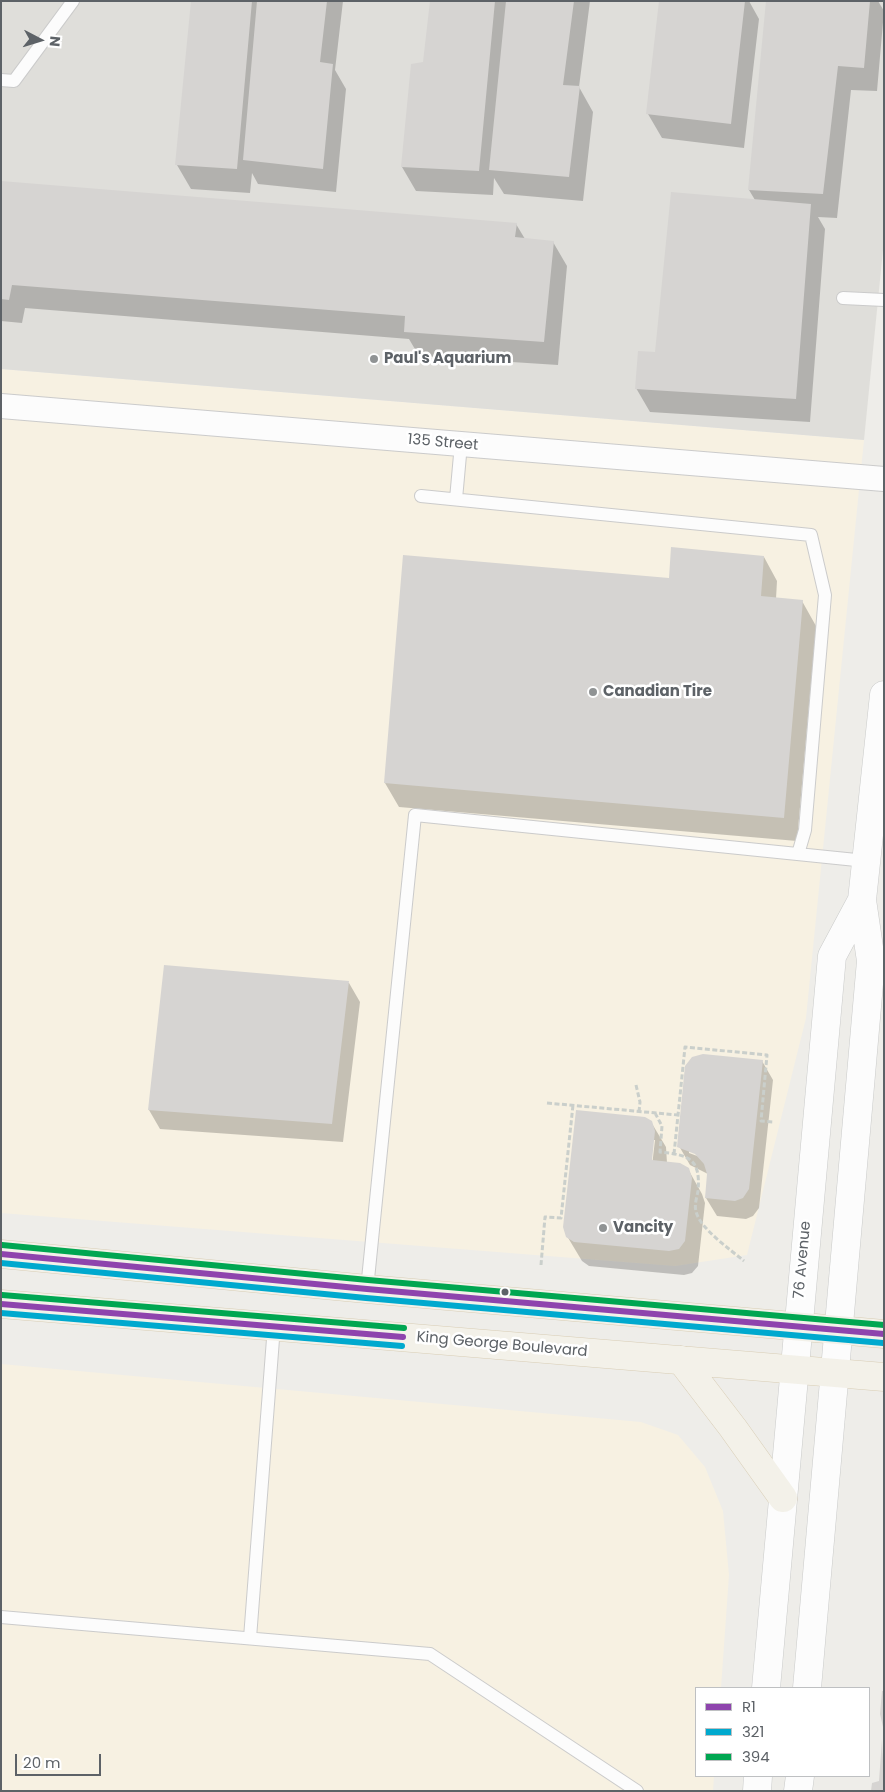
<!DOCTYPE html>
<style>
body{margin:0}
#map{position:relative;width:885px;height:1792px;overflow:hidden;background:#eeede9;font-family:Poppins,sans-serif}
canvas{display:block}
.frame{position:absolute;inset:0;border:2px solid #5d6267;pointer-events:none}
.legend{position:absolute;left:695px;top:1687px;width:175px;height:90px;box-sizing:border-box;background:#fff;border:1px solid #bec0c2;margin:0;padding:6px 9px;list-style:none;font-size:15px;color:#5d6267}
.legend li{display:flex;align-items:center;gap:10px;height:25px}
.legend b{width:25px;border:1px solid #bec0c2}
.north{position:absolute;left:15px;top:15px;width:50px;height:50px;-webkit-text-stroke:4px #fff;paint-order:stroke;rotate:95deg;font-size:14px;font-weight:700;line-height:20px;text-align:center;color:#5d6267}
.north::after{content:'';display:block;margin:auto;width:18px;height:22px;background:#5d6267;clip-path:polygon(50% 0,100% 100%,50% 72%,0 100%)}
.scale{position:absolute;left:15px;top:1754px;width:86px;height:22px;box-sizing:border-box;border:2px solid #5d6267;border-top:0;padding-left:6px;font-size:15px;line-height:18px;white-space:nowrap;color:#5d6267;-webkit-text-stroke:4px #fff;paint-order:stroke}
</style>
<div id="map">
<canvas width="885" height="1792"></canvas>
<div class="frame"></div>
<ul class="legend">
<li><b style="height:6px;background:#8e44ad"></b>R1</li>
<li><b style="height:6px;background:#00a9ce"></b>321</li>
<li><b style="height:6px;background:#00a651"></b>394</li>
</ul>
<div class="north">N</div>
<div class="scale">20 m</div>
</div>
<script>
const ctx = document.querySelector('canvas').getContext('2d');
ctx.lineJoin = 'round';
function fillPath(path, color) { ctx.fillStyle = color; ctx.fill(path, 'evenodd'); }
function trace(path, color, width, dash) { ctx.strokeStyle = color; ctx.lineWidth = width; ctx.lineCap = dash ? 'butt' : 'round'; ctx.setLineDash(dash || []); ctx.stroke(path); }
function write(font, color, halo, rows, align = 'center') {
  ctx.font = font + ' Poppins,sans-serif'; ctx.lineWidth = 5; ctx.setLineDash([]); ctx.textBaseline = 'middle'; ctx.strokeStyle = halo; ctx.fillStyle = color; for (const [text, x, y, turn = 0] of rows) {
    ctx.save(); ctx.translate(x, y); ctx.rotate((+turn || 0) * Math.PI / 180); ctx.textAlign = isNaN(turn) ? turn : align; if (halo) ctx.strokeText(text, 0, 0); ctx.fillText(text, 0, 0); ctx.restore();
  }
}
const commercial = new Path2D(`
 M1,369L864,440L806,1018L747,1255L675,1266L1,1213Z
 M1,1364L641,1422L678,1435L705,1467L723,1511L729,1575L721,1688H696V1776H714L713,1791H1Z`);
const industrial = new Path2D(`
 M1,1H884V240L864,440L1,369Z`);
const shadow = new Path2D(`
 M192,1H343L335,70L346,89L336,192L258,184L252,173L250,193L191,189L177,165Z
 M431,1H590L579,87L593,112L583,201L504,194L494,178L493,195L416,191L402,167L424,63Z
 M661,1H749L759,19L744,148L662,138L648,114Z
 M767,1H878L884,11L877,91L851,90L837,218L818,217L825,229L810,422L650,412L636,388L755,200L749,190Z
 M1,183L516,224L525,239L553,242L567,266L558,365L419,356L409,339L25,308L22,323L1,321Z
 M764,557L777,581L776,599L802,601L816,626L797,841L399,807L385,783L670,579Z
 M165,967L349,983L360,1002L343,1142L160,1129L149,1110Z
 M762,1061L773,1080L759,1208L753,1216L746,1219L717,1216L706,1198L708,1174L690,1165L679,1146ZM689,1150L701,1155L700,1157L689,1153Z
 M651,1122L666,1147L667,1163L688,1169L702,1194L705,1203L698,1266L692,1273L684,1275L589,1266L582,1261L567,1236ZM653,1140H655L652,1166H650Z
 M884,1737V1791L881,1782Z`);
const building = new Path2D(`
 M191,1H252L237,169L175,165Z
 M257,1H327L320,62L333,64L323,169L243,160Z
 M430,1H495L479,171L401,167L411,64L423,62Z
 M506,1H574L563,85L580,86L569,177L489,170Z
 M659,1H745L731,124L646,114Z
 M766,1H870L864,68L838,66L823,194L748,190Z
 M1,181L517,223L515,237L554,241L544,342L404,332L405,316L12,285L9,300L1,299Z
 M671,192L811,204L796,399L635,389L638,351L655,352Z
 M671,547L764,556L761,596L803,600L784,818L384,783L403,555L669,578Z
 M164,965L349,981L332,1124L148,1110Z
 M703,1054L763,1060L749,1189L743,1198L735,1201L705,1198L707,1174L704,1164L695,1154L677,1147L685,1066L692,1057Z
 M576,1110L645,1117L652,1121L655,1131L652,1160L680,1163L689,1168L692,1178L685,1241L679,1249L669,1251L574,1242L566,1237L563,1227Z
 M882,1691H884L883,1727L880,1714Z
 M882,1739L884,1791H871L872,1783L879,1781Z`);
const path = new Path2D(`
 M636,1085L640,1102L639,1112
 M547,1103L678,1115
 M655,1113L662,1126L660,1152C688,1155 701,1158 698,1191C697,1197 694,1205 696,1211C699,1228 731,1250 744,1261
 M674,1154L685,1047L767,1055L761,1121L773,1122
 M541,1265L545,1217L561,1218L573,1105`);
const service = new Path2D(`
 M1,80L14,81L73,1
 M843,298L884,300
 M421,496L811,535L825,595L805,830L798,854
 M456,499L461,444
 M367,1289L415,815L866,861
 M1,1617L430,1654L637,1791
 M250,1638L274,1326`);
const minor = new Path2D(`
 M1,406L884,479`);
const secondary = new Path2D(`
 M766,1688L832,956L862,900
 M807,1688L871,961L862,900L884,695
 M757,1791L758,1776
 M798,1791L800,1776`);
const primary = new Path2D(`
 M1,1254L367,1289L884,1334
 M1,1304L884,1377
 M681,1360L733,1428L783,1498`);
const bus1 = new Path2D(`
 M1,1254L367,1289L884,1334
 M1,1304L403,1337`);
const bus2 = new Path2D(`
 M1,1263L366,1298L883,1343
 M1,1313L402,1346`);
const bus3 = new Path2D(`
 M2,1245L368,1280L884,1325
 M2,1295L404,1328`);
const markers = [
 [374,359,5,"#909394"],
 [593,692,5,"#909394"],
 [603,1228,5,"#909394"],
 [505,1292,4.5,"#5d6267"]
];
const poiNames = [
 ["Paul's Aquarium",384,359],
 ["Canadian Tire",603,692],
 ["Vancity",613,1228]
];
const streetNames = [
 ["135 Street",443,443,5],
 ["76 Avenue",803,1260,-85],
 ["King George Boulevard",502,1345,5]
];
fillPath(commercial, '#f7f1e2');
fillPath(industrial, '#dfdeda');
fillPath(shadow, '#0003');
fillPath(building, '#d6d4d2');
trace(service, '#cbcbcb', 14);
trace(minor, '#cbcbcb', 26);
trace(secondary, '#c9cac9', 29);
trace(primary, '#d8cdb5', 29);
trace(path, '#cacfcb', 3, [5, 2.5]);
trace(service, '#fcfcfc', 12);
trace(minor, '#fcfcfc', 24);
trace(secondary, '#fcfcfc', 28);
trace(primary, '#f3f1e9', 28);
trace(bus1, '#8e44ad', 6);
trace(bus2, '#00a9ce', 6);
trace(bus3, '#00a651', 6);
for (const [x, y, r, color] of markers) { const dot = new Path2D(); dot.arc(x, y, r, 0, 2 * Math.PI); ctx.fillStyle = color; ctx.fill(dot); trace(dot, '#fff', 2); }
write('bold 15px', '#5d6267', '#fff', poiNames, 'left');
write('15px', '#5d6267', '#fff', streetNames);
</script>
